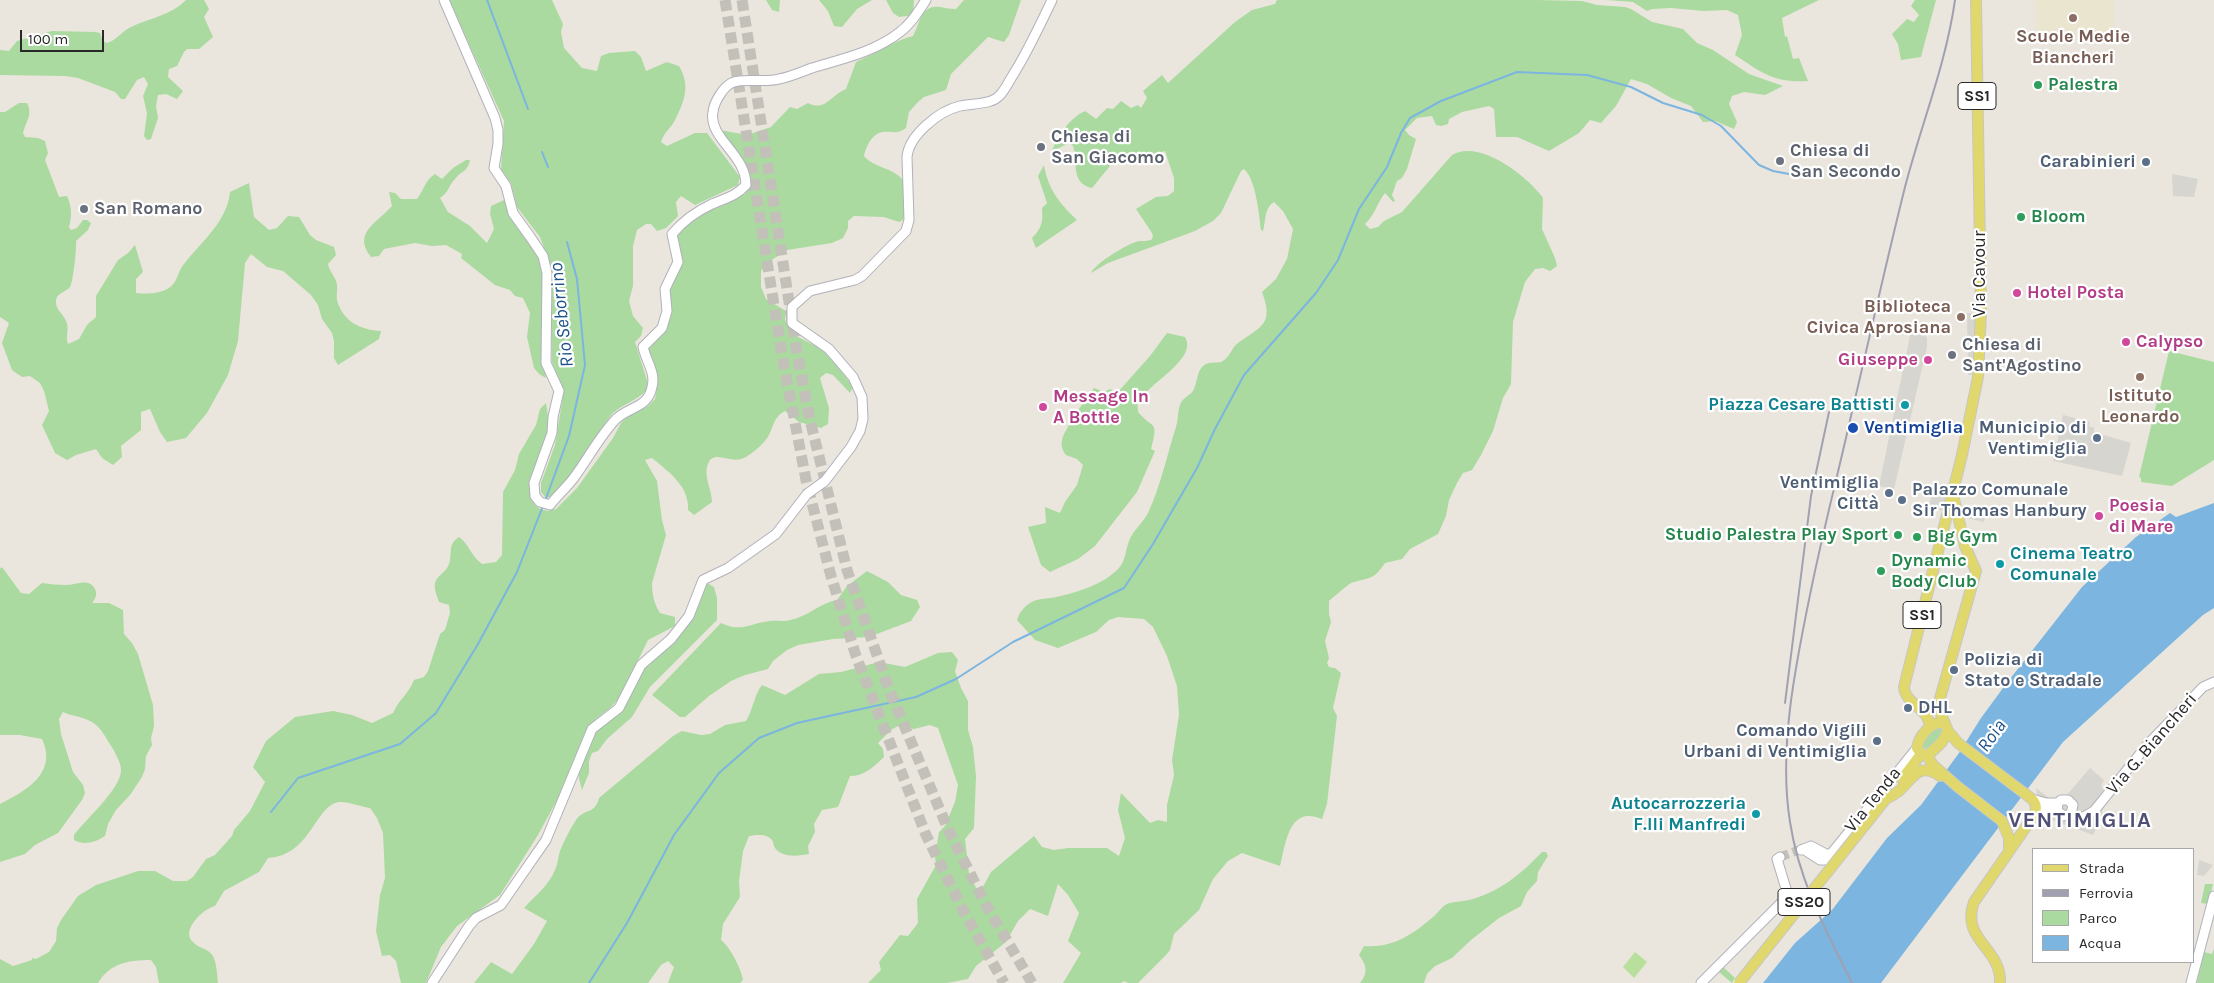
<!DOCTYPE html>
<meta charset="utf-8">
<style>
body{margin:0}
#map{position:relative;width:2214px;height:983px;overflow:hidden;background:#eae6dd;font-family:Karla,sans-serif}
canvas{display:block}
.legend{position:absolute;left:2032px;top:848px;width:162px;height:115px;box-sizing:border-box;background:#fff;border:1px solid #a9a9a9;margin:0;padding:6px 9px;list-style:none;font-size:15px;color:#292929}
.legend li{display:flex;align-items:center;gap:10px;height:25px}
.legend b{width:25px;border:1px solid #a9a9a9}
.scale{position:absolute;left:20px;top:30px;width:84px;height:22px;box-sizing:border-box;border:2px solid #292929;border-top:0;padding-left:6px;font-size:15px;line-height:18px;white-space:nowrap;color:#292929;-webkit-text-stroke:4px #fff;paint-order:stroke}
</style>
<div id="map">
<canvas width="2214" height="983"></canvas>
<ul class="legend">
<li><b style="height:6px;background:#e0d86c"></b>Strada</li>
<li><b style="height:6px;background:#a1a0b1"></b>Ferrovia</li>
<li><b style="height:14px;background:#aada9f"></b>Parco</li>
<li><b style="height:14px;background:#7bb5e0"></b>Acqua</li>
</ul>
<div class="scale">100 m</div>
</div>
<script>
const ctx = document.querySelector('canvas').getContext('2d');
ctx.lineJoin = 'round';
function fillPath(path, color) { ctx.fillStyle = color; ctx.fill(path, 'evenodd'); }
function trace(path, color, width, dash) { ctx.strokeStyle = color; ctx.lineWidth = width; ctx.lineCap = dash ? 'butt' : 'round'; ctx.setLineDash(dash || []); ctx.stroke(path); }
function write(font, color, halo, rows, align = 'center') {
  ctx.font = font + ' Karla,sans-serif'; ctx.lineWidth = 4.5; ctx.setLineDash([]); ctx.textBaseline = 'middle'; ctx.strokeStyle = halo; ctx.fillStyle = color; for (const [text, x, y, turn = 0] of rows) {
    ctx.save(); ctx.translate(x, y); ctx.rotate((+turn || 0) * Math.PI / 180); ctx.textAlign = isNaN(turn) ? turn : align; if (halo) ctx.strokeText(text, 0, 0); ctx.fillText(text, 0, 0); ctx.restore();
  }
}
const education = new Path2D(`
 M2035,0H2113L2114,35L2111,37L2037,38Z`);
const green = new Path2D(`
 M186,0H204L209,9L204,17L213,37L199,49H187L184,52L177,66L169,69L168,77L183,91L177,99L166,94L158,95L156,106L158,118L151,139L147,140L144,136L147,113L143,96L148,84L144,77L137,80L125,99H121L115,92L78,78L65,76L0,75V50L9,51L17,41L52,31L95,32L100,33L103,41L107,43C118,39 120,33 129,28C149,18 170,16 186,0Z
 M449,0H552L563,24L561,32L564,48L582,68L597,71L601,56L609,53L635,51L641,57L646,71L667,62L679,66C691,86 684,102 674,122C669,130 665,131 661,142L667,146L695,133H707L740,177L738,185L695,205L681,196L676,202L678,216L666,228L657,231L651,224H646L637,230L633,246V286L629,301L633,316L643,328L641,336L635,342L649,387C639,401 623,403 611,415L562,487L554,496L546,498L541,492V483L555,445L563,396L561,385L552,362V269L540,237L517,207L511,183L501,170L504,121Z
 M766,0H780L779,12L772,10Z
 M819,0H872L857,9L842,27L834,26L828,11Z
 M886,0H914L913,15L899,17L893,13Z
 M964,0H1021L1009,35L1004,42L988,37L951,74L946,90L924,97L918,102L909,112L906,128C895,135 894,131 883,132C872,133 866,147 864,156C874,168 892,167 903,180L905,213L903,220L899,222L884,217L854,216L848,221V228L843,238L832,243L787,250L767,263L761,271V287L766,299L786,311L785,320L798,337L820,348L837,365L853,387L850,393L833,375L826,373L820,378L829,408L828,424L821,428L799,422L785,411C771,418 774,432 764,442C759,448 752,453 746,457C731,466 714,448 708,464C703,476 712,489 712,502L694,515L688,510C690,487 668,471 652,458L645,460L657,481L662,520L666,535L652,583C652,594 654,604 660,613L675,617V626L648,640L620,697L610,708L597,718L585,733L556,802L538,835L500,895L457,926L441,947L426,983H401L396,961L390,955L382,956L376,931L380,895L385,878L383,833L377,818L370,808C362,807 347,801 339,802C314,806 312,855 268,858L259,872L224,891L215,906C203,909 179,931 194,943C200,949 208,948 213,956C217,964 217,975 218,983H159L156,967L151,960C129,960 110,963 98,983H0V959L13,966L32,960V958L36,959L49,952L56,941L57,928L61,920L78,896L96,885L138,871H155L173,881H187L193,877L206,859L215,855L232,836L234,830L250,811L265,782L253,767L266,741L295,717L333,711L352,715L372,723L393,713C399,699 408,695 414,680L424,677L428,671L440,634L445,630L450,613L449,605L439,602C437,596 434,590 435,583C437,575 446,573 449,564C453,551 447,545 459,537C469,544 471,556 482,564L496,562L502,555L503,492L515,470L519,454L536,425L540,409L546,403L550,431L532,496L534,504L540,509L548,511L556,509L577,488L613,438L621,423L627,417L648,406L655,399L658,382L657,374L647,351L649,342L660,329L673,277L676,240L679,232L702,214L745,194L752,181L742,158L720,130L747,135L771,127L790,107L797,109L808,103C825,112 831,95 846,89L856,62C874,54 895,40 913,36C920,23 921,4 940,7C946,8 951,9 956,9Z
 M1277,0H1537L1582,1L1597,5L1625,7L1631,9L1652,22L1683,29L1697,43L1713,50L1749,74L1783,86L1765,95L1744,92L1732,96L1729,104L1737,122L1734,129L1715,121L1703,122L1691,106L1671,98L1647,84L1631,79L1616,106L1601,123L1590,120L1579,133L1549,151L1517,137H1496L1494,109L1489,106L1462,112L1449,119L1448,124L1441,126L1436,125L1432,116L1417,118L1405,130L1409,135L1416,139L1407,169L1402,178L1397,181L1392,195L1395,201L1393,202L1385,193C1377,203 1375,215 1365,224L1370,229L1378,227L1384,221L1402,212L1452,155C1480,139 1527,176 1543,198L1542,229L1555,258L1557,266L1550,271L1543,268L1535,269L1525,282L1513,322L1511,384L1503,398L1493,431L1481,455L1472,470L1463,473L1457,483L1449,500L1446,516L1438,534L1410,549L1402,559L1385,563C1373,581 1369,577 1351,583C1349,584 1331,599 1329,601V614L1331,622L1325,641L1329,658L1327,663L1329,667L1335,668L1341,673L1333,708L1337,716L1327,804L1322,819C1289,805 1286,842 1280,866L1242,853L1228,861L1213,879L1199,910L1174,934L1170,950L1166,955L1138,983H1128L1124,981L1121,983H1063L1081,953L1068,941L1079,913L1068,895L1058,884L1048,916L1030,909L1018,921L1006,942L976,966L968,979L947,983H868L881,970L879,962L900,935L908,936L918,923L917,899L936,865L935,857L939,832L945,826L955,802L958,785L938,728L930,725L914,729L898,726L891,730L878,743L883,749L884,757C875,766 863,777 850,776L838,807L822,810L814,824L815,832L808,846L809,854C799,856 782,858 775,848C773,845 774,843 772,840C766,833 756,835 749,836L743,851L739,881L740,897L723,924L721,940C730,947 741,968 743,980L740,983H668L674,967L668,961L661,965L648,983H474L491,962L512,974L534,944L547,921L524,908C535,896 549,885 555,870C558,864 558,857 560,851C564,841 570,829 576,820C584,808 595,815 599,798L673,736L682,731L701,735L710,734L725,725L746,721C753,710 754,695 762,685L785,695L819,674L841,672L879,662L905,667L938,653L952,652L958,660L955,671L961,688L968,701V730L973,747L976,776L974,828L965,839L969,873L979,894L991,872L1034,836L1042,847L1054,850L1068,848H1107L1119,856L1125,838L1118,810L1121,793L1150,823L1158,820L1167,822V805L1174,775L1172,760L1179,715L1177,686L1167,656L1153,627L1144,619L1118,617L1109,620L1096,632L1058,648L1035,640L1017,620C1019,613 1024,607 1030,603C1037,598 1048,599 1056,597C1076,593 1104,584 1118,569C1126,561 1125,551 1129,541C1133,530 1143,523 1148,513C1161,485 1167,455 1176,427C1179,418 1177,408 1182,401C1185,397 1190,395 1193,391C1198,383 1196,369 1206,364C1210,362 1216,363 1221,362C1230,358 1231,348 1238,343C1262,326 1274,324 1262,292L1276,279L1287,259L1293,229L1283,211L1274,202C1264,208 1266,221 1263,231L1261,230C1259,215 1256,179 1244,169L1241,171L1221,213L1213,221L1195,231L1108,263L1091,273C1097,262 1127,244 1139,241C1144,241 1147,241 1151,240L1153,237L1152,233L1136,209L1156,197L1168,196L1174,191V178L1165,151L1147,157L1134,160L1122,157L1114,161L1092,188C1070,184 1078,160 1073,146L1069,143L1051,152C1059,135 1068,119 1085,111L1096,119L1107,108L1113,109L1121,101L1131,108L1138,105L1141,108L1147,98L1143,91L1162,75L1168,83L1235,22L1252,10L1275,4Z
 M1607,0H1819L1782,18L1785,37L1787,36L1793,59L1799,58L1808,81C1774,83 1762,73 1735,55L1742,35L1738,15L1727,10L1704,11L1671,8L1652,9L1647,11L1633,2Z
 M1915,0H1936L1921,57L1901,60L1898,44L1892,34L1907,19L1914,22L1919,15L1911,6Z
 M19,103H27C33,114 26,122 23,133L25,137L38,138L45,141L48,153L45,160L59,197L67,196C72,207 72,216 69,227L71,230L77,228L83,220H87L91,223L88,230L76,241C77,246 73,283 70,287C66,292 58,292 56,300C55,310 63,313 66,321C70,329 65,336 68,344L79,339L87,325L96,317V296L118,260L128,253L135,245L143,272L136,279V293C146,294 158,294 167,289C178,284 177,272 184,264C201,242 227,222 230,192L249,183L254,217L269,230L277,228L288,216L299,217L310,235L316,240L334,247L336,255L328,264C329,271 336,277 337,285C338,290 336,295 337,300C343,322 361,330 381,331L379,339L338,365L334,358V341L332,333L322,319L318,305L311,295L283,271L267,267L251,254L245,263L238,341L228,375L207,413L186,438L167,442L160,432L150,409L141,412V430L121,446L122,457L113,465L102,458L96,449L76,455L67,460L55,453L42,425L49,411L44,391L40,383L30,376L22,377L12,370L2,343L9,323L0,317V112H5Z
 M466,160H470C467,173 462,170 455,179C448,186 450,191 440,198L448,212L470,226L487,243L494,229L490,214L491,206L504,200L519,229L532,244L540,257L543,271L542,356L546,378L539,374L534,368L527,337L530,313L523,298L515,296L510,290L495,285L461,258L462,254L446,245L432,246L415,243L384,249L379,256L371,257C352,233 377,223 392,206L389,192L395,193L401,199H417C424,190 425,180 435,174L442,179L453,168Z
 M1044,165C1048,189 1059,203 1077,220L1036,248L1032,238C1042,228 1043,222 1042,208L1047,203L1038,176Z
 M1167,333L1185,337C1199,360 1143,386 1138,404C1137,406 1138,409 1138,412C1153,430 1159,419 1151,449L1155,451L1137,492L1095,546L1078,559L1050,572L1041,565L1028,527L1046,523L1045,507L1060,513L1065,502L1077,485L1083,465L1077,459L1066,455C1062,450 1061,445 1062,440C1063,432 1088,395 1094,388L1104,392L1110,389L1117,393L1150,356Z
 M2169,351L2214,362V460L2172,486L2141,482V478L2139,477Z
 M2,567L21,593L29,594L42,583C50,584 58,585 66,585C76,585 89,577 95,589C98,595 95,599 92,603H109L123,610L124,634L132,643L138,654L153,705L154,726L151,738L152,745L146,756L145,769L142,777L130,795L116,810L108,824L105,836C96,842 84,846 74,840V835C85,820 121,789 121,770C121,763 116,755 113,749C106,739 101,725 88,720C80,716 71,716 63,712L59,719L61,734L73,772L83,785L85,793L82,800L58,833L35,845L25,854L0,862V804C26,791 58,773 42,739L20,735H0V569Z
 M867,571L888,582L901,595L917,600L920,607L911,621L869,637L833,639L798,645L787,650L773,661L768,669L745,675L731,681L709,696L685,717H680L652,695L721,623C742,633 750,623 770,621C777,620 784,622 790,620C807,617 820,603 837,600L847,586Z
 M704,581L714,587L717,598V620L650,687L632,717L607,739L598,751L592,753L589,761V773L582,790L579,779V770L595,730L609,720L644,667L668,647Z
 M1941,726L1945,732L1928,750L1921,746L1926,735Z
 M1542,852H1546L1548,856L1538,872L1537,881L1527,892L1521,906L1499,918L1471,940L1452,958L1435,966L1427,974L1424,983H1360C1368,973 1367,966 1359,955L1364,946C1393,948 1412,935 1433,917C1438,913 1441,907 1447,904C1454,901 1462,902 1469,900C1500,892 1521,874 1542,852Z
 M2205,884H2213L2208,904L2201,903Z
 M2214,949V983H2197L2204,952L2212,954Z
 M1723,967L1735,978L1732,983L1719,972Z`);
const pitch = new Path2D(`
 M1635,952L1647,962L1634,978L1623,967Z`);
const plaza = new Path2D(`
 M2172,174L2198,179L2194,197L2173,196Z
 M1967,313H1977L1975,375H1968Z
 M1911,331L1927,337V347L1894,489L1879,486Z
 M2063,415L2090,422L2089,426L2094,428V437L2101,439L2104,435L2131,443L2122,476L2053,461Z
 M1933,488L1953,492L1948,512L1929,508Z
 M1958,508L1982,514L1987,512L1984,522L1963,517Z
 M2090,768L2104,780L2101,786L2104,789L2094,803L2104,814L2093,835L2039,815L2036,788L2053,801L2060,803Z
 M2199,860L2213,865L2204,876L2197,875Z`);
const water = new Path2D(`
 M2214,503V608L2203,615L2063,742L1881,983H1763L1795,943L1832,910L1887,838L1921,805L1959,753L1981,718L2006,684L2082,587L2136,537L2170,513L2176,517Z`);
const stream = new Path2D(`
 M487,0L528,109
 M542,152L548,167
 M545,501L569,436L585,365L577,279L567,242
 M271,812L298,778L400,744L436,713L478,644L517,572L543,506
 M589,983L627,923L674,835L719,773L759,738L797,723L916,697L956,679L1013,642L1124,588L1153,544L1197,468L1215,429L1244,375L1316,293L1338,260L1359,209L1387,167L1401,133L1410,118L1441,101L1517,72L1587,75L1631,87L1663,103L1702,115L1721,126L1759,165L1773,171L1789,174`);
const secondaryTunnel = new Path2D(`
 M1780,857L1799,850`);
const highwayTunnel = new Path2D(`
 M725,0L782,355L806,480L831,576L856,656L926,835L965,914L1004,983
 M742,0L797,353L810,420L847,570L890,692L948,829L986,905L1032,983`);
const secondary = new Path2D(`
 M444,0L495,118L498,130V144L494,168L506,186L513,213L531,238L543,256L547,273L546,363L559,391L553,417L552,433L534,483L535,496L540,502L550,505C557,496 566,488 573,479C588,459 599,437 616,419C630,406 648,408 652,387C656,373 646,361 643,347L662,328L667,311L665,289L678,262L672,234C683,221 697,211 712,204C726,198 736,196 746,185C746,154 708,138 713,112C714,102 724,85 734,82C745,78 766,83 779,79C790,77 801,72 812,68C841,59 875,52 900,32C911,24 918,12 926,0
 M2032,799L2046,803H2058
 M2057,810L2063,816L2071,814L2082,818L2094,811L2148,744L2203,687L2214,682
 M2057,810L2058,803L2061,800H2068L2073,805L2071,814
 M2036,811L2057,810
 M1803,849L1820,860H1826L1917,748
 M1801,850L1811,846L1826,854H1830
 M432,983L469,926L476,918L501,905L521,876L546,840L592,729L619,708L641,665L671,639L689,616L703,580L728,568L776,534L807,494L825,481L851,447L860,431L863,419L862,397L853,377L829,349L792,323V307L810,291L855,280L862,276L906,231L909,220L907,157C909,135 939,111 960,106C972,103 992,105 1000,95C1005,90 1009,81 1013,75C1028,51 1040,25 1052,0
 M1701,983L1787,897V892L1777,859L1780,857
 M2191,983L2214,896`);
const primary = new Path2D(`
 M1944,723C1931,721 1919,736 1917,748L1921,754L1927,756L1942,742L1948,731L1941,714L1939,702L1976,571L1965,546L1953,495
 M1930,726C1928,708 1905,704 1904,687L1962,455L1978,377L1981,311L1976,0
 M1948,731L1958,743L2032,799C2040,808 2034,815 2028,824L1974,902C1960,940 2002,948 2000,983
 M1927,756L1933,765L1958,787L2002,821L2009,838V850
 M1902,779L1921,754
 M1885,799C1890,797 1895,794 1899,791C1912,779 1919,761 1940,776
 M1869,820L1888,796`);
const rail = new Path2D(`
 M1785,703L1811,496L1829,412
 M1852,983C1826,931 1799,881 1790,822C1778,748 1796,663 1811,590C1823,531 1838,474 1851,416C1869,340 1886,263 1905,187C1921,125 1946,64 1955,0`);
const primaryBridge = new Path2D(`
 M1739,983L1869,820`);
const markers = [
 [2073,18,5,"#8d6e63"],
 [2038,85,5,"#2e9e5b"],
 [1041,147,5,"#6b7280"],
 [1780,161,5,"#6b7280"],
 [2146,162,5,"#5c6f8a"],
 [84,209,5,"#6b7280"],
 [2021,217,5,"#2e9e5b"],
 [2017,293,5,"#d1479c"],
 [1961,317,5,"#8d6e63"],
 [2126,342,5,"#d1479c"],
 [1952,355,5,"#6b7280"],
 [1928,360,5,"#d1479c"],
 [2140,377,5,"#8d6e63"],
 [1905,405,5,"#0f9aa8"],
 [1043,407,5,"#d1479c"],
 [1853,428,6,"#1a4fb4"],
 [2097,438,5,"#5c6f8a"],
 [1889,493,5,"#5c6f8a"],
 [1902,500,5,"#5c6f8a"],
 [2099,516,5,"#d1479c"],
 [1898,535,5,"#2e9e5b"],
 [1917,537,5,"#2e9e5b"],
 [2000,564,5,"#0f9aa8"],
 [1881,571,5,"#2e9e5b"],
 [1954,670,5,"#5c6f8a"],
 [1908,708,5,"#5c6f8a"],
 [1877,741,5,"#5c6f8a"],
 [1756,814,5,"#0f9aa8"]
];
const shields = [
 [1977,96,38],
 [1922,615,38],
 [1804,902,52]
];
const shieldNames = [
 ["SS1",1977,96],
 ["SS1",1922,615],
 ["SS20",1804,902]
];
const educationNames = [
 ["Scuole Medie",2073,37],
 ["Biancheri",2073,58],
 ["Biblioteca",1951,307,"right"],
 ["Civica Aprosiana",1951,328,"right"],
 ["Istituto",2140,396],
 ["Leonardo",2140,417]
];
const leisureNames = [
 ["Palestra",2048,85],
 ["Bloom",2031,217],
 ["Studio Palestra Play Sport",1888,535,"right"],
 ["Big Gym",1927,537],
 ["Dynamic",1891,561],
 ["Body Club",1891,582]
];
const worshipNames = [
 ["Chiesa di",1051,137],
 ["San Giacomo",1051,158],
 ["Chiesa di",1790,151],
 ["San Secondo",1790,172],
 ["San Romano",94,209],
 ["Chiesa di",1962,345],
 ["Sant'Agostino",1962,366]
];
const serviceNames = [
 ["Carabinieri",2136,162],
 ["Municipio di",2087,428],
 ["Ventimiglia",2087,449],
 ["Ventimiglia",1879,483],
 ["Città",1879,504],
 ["Palazzo Comunale",1912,490,"left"],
 ["Sir Thomas Hanbury",1912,511,"left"],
 ["Polizia di",1964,660,"left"],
 ["Stato e Stradale",1964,681,"left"],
 ["DHL",1918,708,"left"],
 ["Comando Vigili",1867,731],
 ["Urbani di Ventimiglia",1867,752]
];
const streetNames = [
 ["Via Cavour",1980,274,-90],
 ["Via G. Biancheri",2152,744,-49],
 ["Via Tenda",1873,800,-51]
];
const hotelNames = [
 ["Hotel Posta",2027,293],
 ["Calypso",2136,342],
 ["Giuseppe",1918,360,"right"],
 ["Message In",1053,397],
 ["A Bottle",1053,418],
 ["Poesia",2109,506],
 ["di Mare",2109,527]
];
const cultureNames = [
 ["Piazza Cesare Battisti",1895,405],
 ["Cinema Teatro",2010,554,"left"],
 ["Comunale",2010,575,"left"],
 ["Autocarrozzeria",1746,804],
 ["F.lli Manfredi",1746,825]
];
const transitNames = [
 ["Ventimiglia",1864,428]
];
const waterNames = [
 ["Rio Seborrino",562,315,-96],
 ["Roia",1992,736,-54]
];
const districtNames = [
 ["VENTIMIGLIA",2080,821]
];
fillPath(education, '#eae5ce');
fillPath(green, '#aada9f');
fillPath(pitch, '#b8e09c');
fillPath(plaza, '#d7d5cf');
fillPath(water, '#7bb5e0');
trace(stream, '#7bb5e0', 2);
trace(secondaryTunnel, '#c3c0b9', 9, [9, 4.5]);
trace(highwayTunnel, '#c3c0b9', 11, [11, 5.5]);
trace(secondary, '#b0b1bb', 11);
trace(primary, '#c7c7c7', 12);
trace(secondary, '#fff', 9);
trace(primary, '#e0d86c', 10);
trace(rail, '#a1a0b1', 2);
trace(primaryBridge, '#c7c7c7', 12, []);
trace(primaryBridge, '#e0d86c', 10);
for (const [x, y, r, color] of markers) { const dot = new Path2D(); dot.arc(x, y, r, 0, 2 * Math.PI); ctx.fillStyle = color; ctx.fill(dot); trace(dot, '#fff', 2); }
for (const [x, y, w] of shields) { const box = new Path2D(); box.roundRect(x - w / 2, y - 13.5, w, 27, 4); ctx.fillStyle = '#fff'; ctx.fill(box); trace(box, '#292929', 1); }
write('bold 16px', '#292929', null, shieldNames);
write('bold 18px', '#785e54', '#fff', educationNames);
write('bold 18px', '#27864d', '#fff', leisureNames, 'left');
write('bold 18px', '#5b616d', '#fff', worshipNames, 'left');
write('bold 18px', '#4e5e75', '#fff', serviceNames, 'right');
write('18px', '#292929', '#fff', streetNames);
write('bold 18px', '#b23c85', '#fff', hotelNames, 'left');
write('bold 18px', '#0d838f', '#fff', cultureNames, 'right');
write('bold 18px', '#164399', '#fff', transitNames, 'left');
write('italic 19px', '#1d528a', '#fff', waterNames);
ctx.letterSpacing = '1px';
write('bold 22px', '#4f5075', '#fff', districtNames);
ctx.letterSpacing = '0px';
</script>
